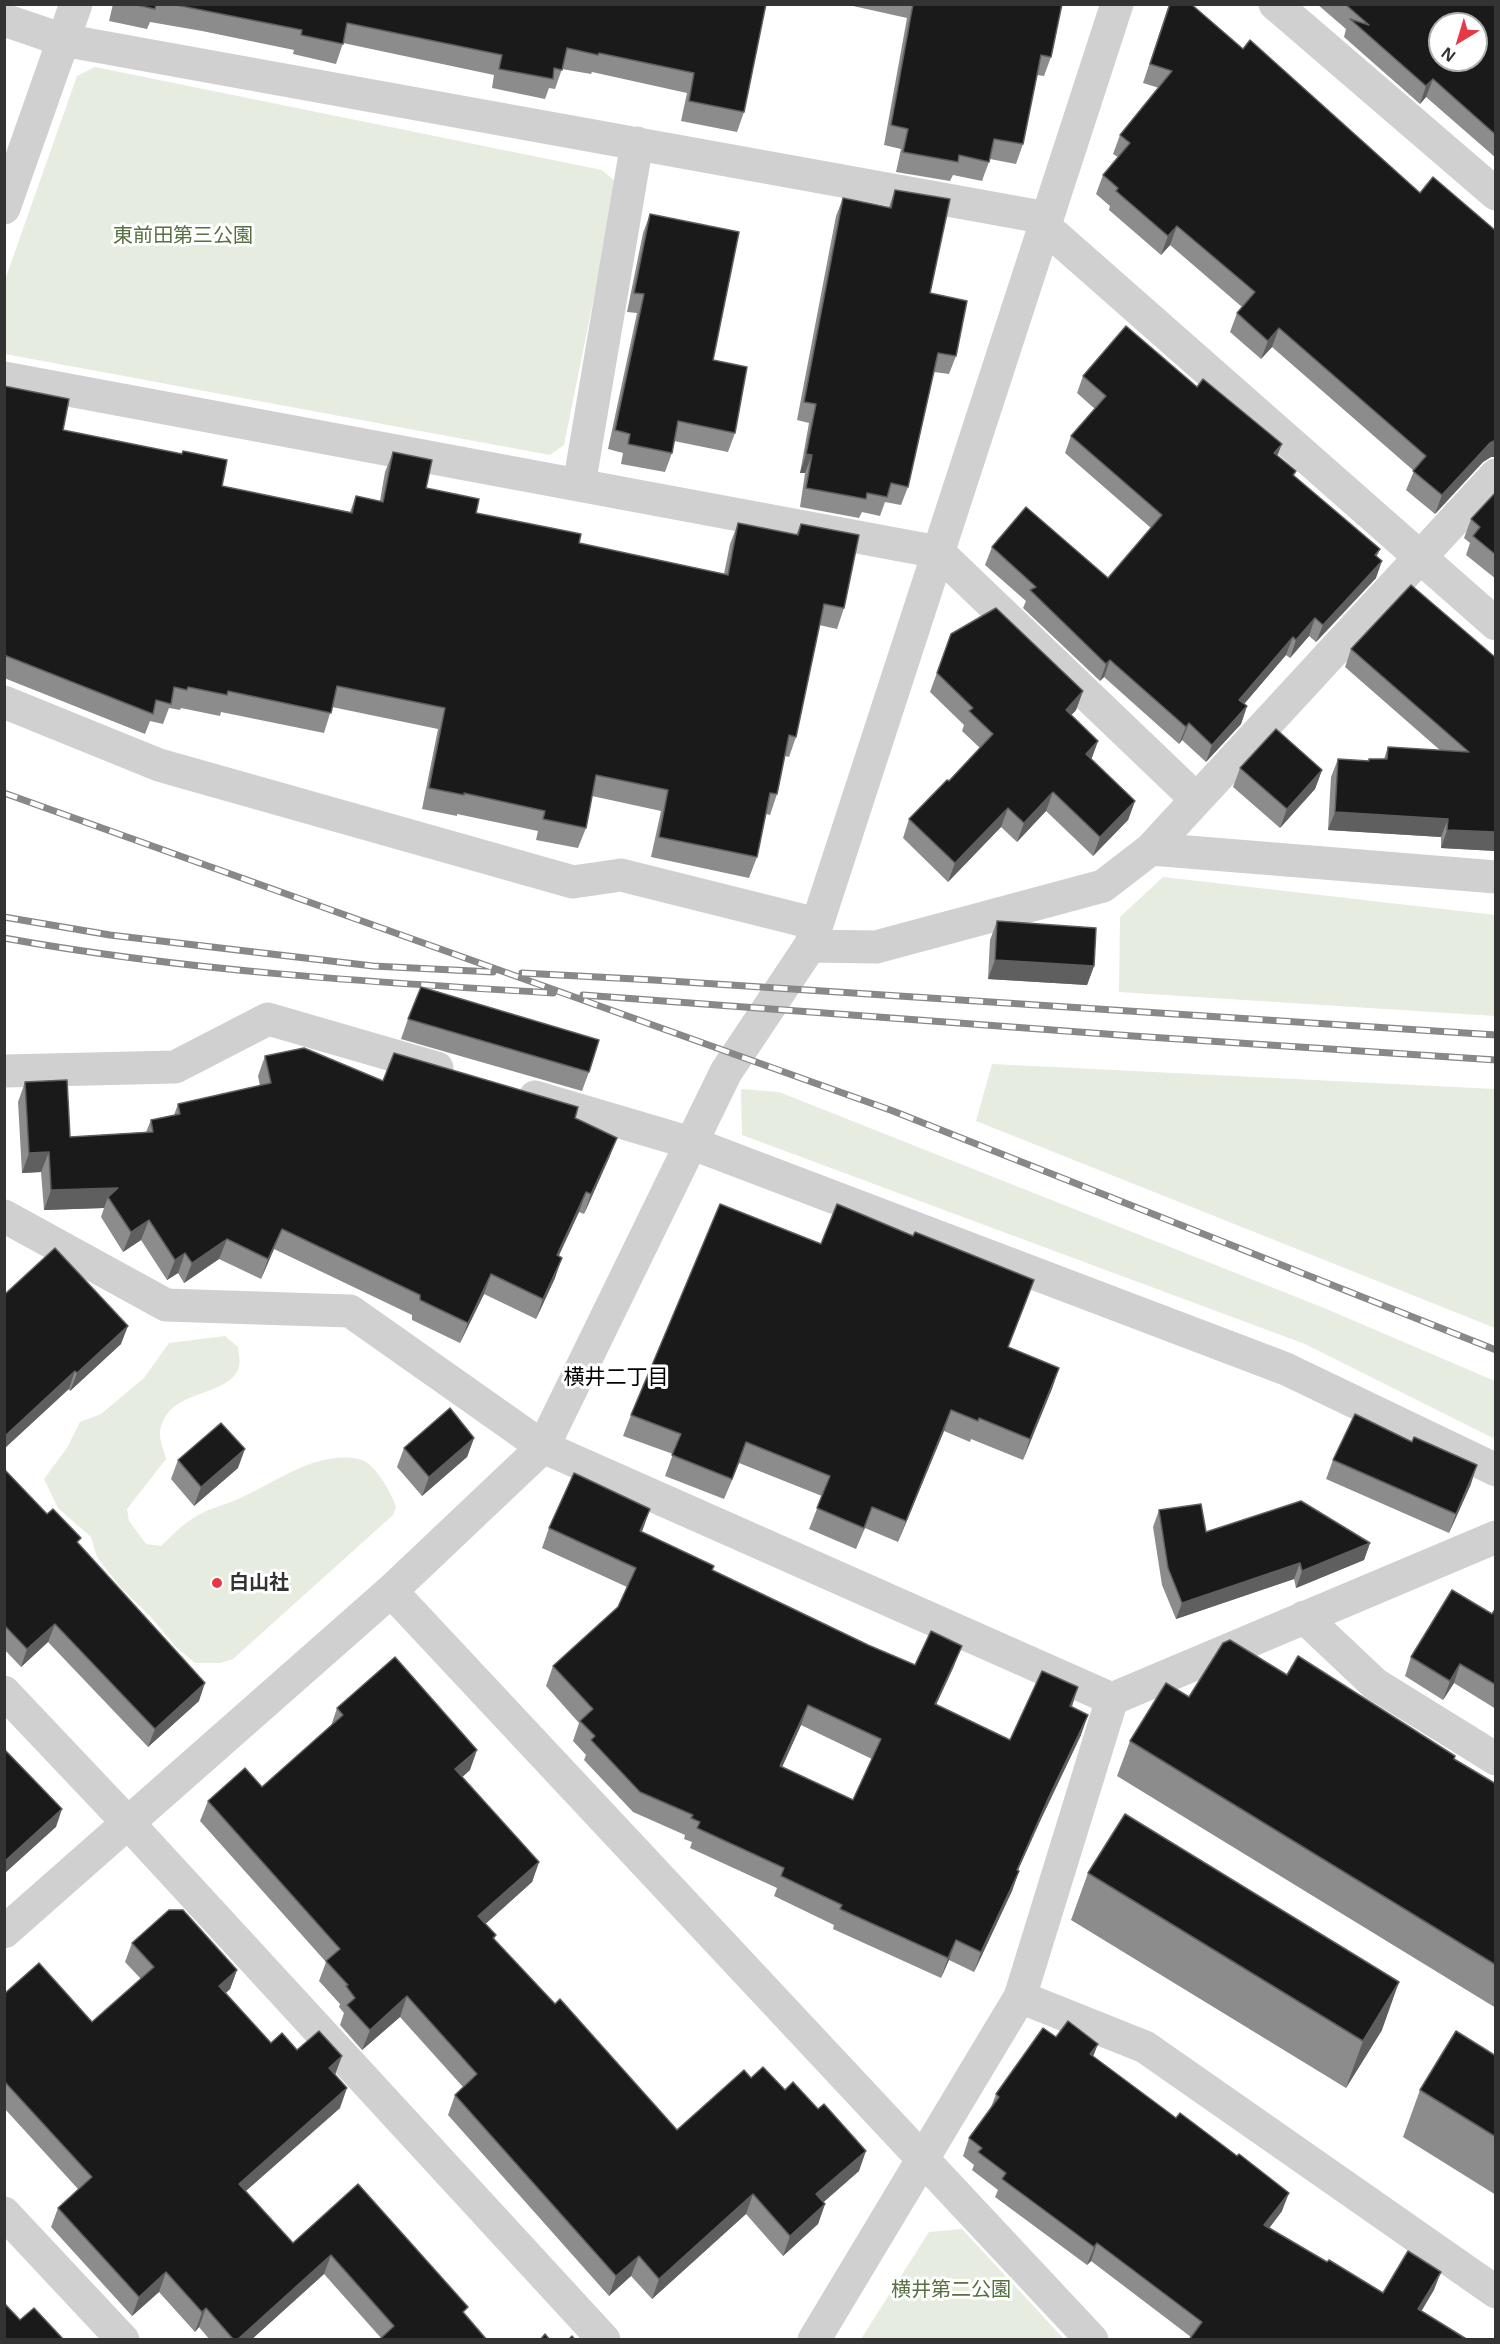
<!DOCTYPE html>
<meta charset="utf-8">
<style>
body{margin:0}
#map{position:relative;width:1500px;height:2344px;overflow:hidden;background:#fff;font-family:"Noto Sans",sans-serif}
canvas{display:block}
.frame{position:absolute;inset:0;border:6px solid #333;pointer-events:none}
.north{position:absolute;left:1428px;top:12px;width:60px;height:60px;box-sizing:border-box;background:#fff;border:2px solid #adadad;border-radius:50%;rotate:218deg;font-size:16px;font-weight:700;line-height:24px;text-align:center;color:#333}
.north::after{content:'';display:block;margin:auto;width:21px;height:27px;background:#e63946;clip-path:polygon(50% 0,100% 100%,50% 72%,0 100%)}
</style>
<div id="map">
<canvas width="1500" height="2344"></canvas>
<div class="frame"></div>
<div class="north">N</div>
</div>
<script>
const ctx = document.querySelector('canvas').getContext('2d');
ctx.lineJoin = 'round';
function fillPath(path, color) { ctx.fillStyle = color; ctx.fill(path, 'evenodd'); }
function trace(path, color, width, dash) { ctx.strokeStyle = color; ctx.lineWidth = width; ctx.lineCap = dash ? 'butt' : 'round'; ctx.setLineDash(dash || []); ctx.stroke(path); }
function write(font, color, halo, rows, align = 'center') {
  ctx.font = font + ' "Noto Sans","Noto Sans JP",sans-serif'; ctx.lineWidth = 6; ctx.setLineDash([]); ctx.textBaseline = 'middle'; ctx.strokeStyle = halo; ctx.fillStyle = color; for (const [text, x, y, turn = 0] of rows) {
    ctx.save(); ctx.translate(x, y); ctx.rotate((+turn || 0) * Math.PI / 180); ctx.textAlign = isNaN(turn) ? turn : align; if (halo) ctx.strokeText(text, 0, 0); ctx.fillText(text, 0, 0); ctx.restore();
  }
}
const green = new Path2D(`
 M95,67L602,170L617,183L564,445L550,455L5,354V280L77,76Z
 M1163,877L1495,915V1016L1119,992L1120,917Z
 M992,1064L1495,1089V1328L976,1121Z
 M741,1089L779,1092L1324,1308L1495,1381V1439L1305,1344L742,1135Z
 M225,1336L238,1347C239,1354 241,1364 238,1370C223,1399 168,1388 160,1431C159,1439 164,1451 166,1459L127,1509L129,1521L146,1544L161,1546C171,1537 180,1526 192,1519C206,1509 222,1506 238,1499C276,1483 318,1448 362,1460C376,1465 392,1494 396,1507L393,1515L233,1659L220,1663H195L176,1647L150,1616L121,1588L97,1557L91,1537L58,1508L44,1479L67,1448L80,1422L101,1414L144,1378L169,1343Z
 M962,2229L1064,2339H861L929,2232Z`);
const minor = new Path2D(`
 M1275,4L1496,194
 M4,20L63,40L1047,218
 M4,208L76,4
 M1044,226L1496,624
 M4,378L938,552L1196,799
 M579,485L637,143
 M4,702L159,765L573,882L621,875L817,924
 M1151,849L1496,877
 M810,946L876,947L1103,886L1151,849L1496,475
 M4,1071L175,1067L268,1019L437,1068
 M535,1097L691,1143L1286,1369L1496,1470
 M4,1216L166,1305L350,1311L543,1447L1112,1699L1496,1537
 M391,1591L1092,2340
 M1304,1617L1375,1684L1496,1759
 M4,1692L129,1824L604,2340
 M4,1932L391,1591L543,1447L726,1072L810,946L1117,4
 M1020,1997L1145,2047L1496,2292
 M4,2213L123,2340
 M814,2340L1020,1997L1112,1699`);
const rail = new Path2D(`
 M4,793L893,1111L1496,1350
 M4,917L110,935L373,966L493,972
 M4,938C185,971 370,982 553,993
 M522,973L654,980L1496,1035
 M583,995L1133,1036L1496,1060`);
const wall = new Path2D(`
 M113,4H766L744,112L737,132L681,121L687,93L592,72L591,74L562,69L555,89L549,88L545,99L492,88L494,75L343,43L336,64L293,54L294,50L202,31L150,22L147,29L109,21Z
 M853,4H1062L1051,57L1044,76L1037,75L1023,144L1016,164L990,159L982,181L953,175L950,181L896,172L901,149L884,145L907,18L853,6Z
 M1169,4H1191L1491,457L1483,462L1435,514L1406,490L1414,471L1272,347L1261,359L1230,332L1237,313L1242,307L1170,245L1161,255L1109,210L1110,206L1096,194L1103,175L1118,157L1113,154L1120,135L1159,88L1143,83Z
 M1317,4H1496V158L1426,97L1420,104L1344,37L1346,29Z
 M895,190L930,293L956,356L949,374L934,372L908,487L901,505L885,502L880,516L862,512L859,518L800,507L805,473H800L809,423L797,420L836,216L843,198L889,207Z
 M650,214L713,360L735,433L728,452L674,441L672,453L665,472L621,464L623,453L608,449L637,313L627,312L643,233Z
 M1083,376L1277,456L1296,471L1294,476L1380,549L1377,556L1376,578L1316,642L1309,636L1290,658L1286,655L1244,704L1247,706L1241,724L1206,762L1182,740L1179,744L1104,677L1100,681L1023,608L1026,601L985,565L992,547L1108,578L1151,528L1065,453L1071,436L1095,409L1077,393Z
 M4,386L63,430L222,486L350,512L356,496L380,501L385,472L393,452L426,488L476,513L579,543L724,574L730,544L738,523L796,535L801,524L844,608L837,629L819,625L796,737L789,757L785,756L777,794L770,815L766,814L757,857L749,878L651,857L661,811L592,796L586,828L578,848L536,840L538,831L457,814V816L422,809L438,729L332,707L324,733L221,712L220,716L181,708L180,710L169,708L163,724L150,721L145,734L4,678Z
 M1496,492V579L1466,555L1470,543L1464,538L1471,519Z
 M951,634L1083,691L1076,710L1071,715L1098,741L1091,760L1135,801L1128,820L1093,856L1046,811L1017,842L1001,827L948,882L903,838L909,819L949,781L980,748L962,731L964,725L930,692Z
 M1351,649L1496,658V851L1441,848V837L1328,830L1331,777L1338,759L1368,761L1369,759H1384L1388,747L1441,751L1345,667Z
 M1240,768L1322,770L1315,789L1280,828L1233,787Z
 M997,921L1094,966L1087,985L988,979L990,940Z
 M408,1019L589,1072L582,1091L401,1039Z
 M265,1056L383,1081L575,1118L617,1138L609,1158L584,1214L579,1212L558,1256L555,1278L536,1319L484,1294L460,1343L412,1320V1315L274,1249L261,1279L219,1259L184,1283L178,1273L167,1280L141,1240L123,1252L101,1217L104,1208L44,1210L41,1172L22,1173L18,1102L25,1082L70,1137L146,1132L151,1120L174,1115L178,1104L260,1086L258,1076Z
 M4,1295L121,1344L70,1391Z
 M1027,1300L1008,1347L1059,1368L1023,1460L971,1439L970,1442L944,1431L898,1542L865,1528L856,1549L809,1529L822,1496L739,1463L724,1499L665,1476L673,1454L623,1436L631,1415Z
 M474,1438L467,1457L422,1496L397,1467L404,1448Z
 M178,1460L238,1468L194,1506L171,1479Z
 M1333,1460L1471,1484L1449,1533L1326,1479Z
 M4,1469L47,1514L79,1544L199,1701L148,1747L48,1642L21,1667L4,1649Z
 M1159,1510L1206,1532L1370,1543L1364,1560L1296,1588L1294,1579L1176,1619L1162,1585L1153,1527Z
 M549,1528L642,1532L712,1570L868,1645L915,1665L954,1666L936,1705L1010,1740L1078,1687L1072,1707L1081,1735L1041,1819L1018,1870L1019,1871L1012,1891L974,1972L949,1960L941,1978L833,1929L834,1925L774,1896L777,1888L690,1848L692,1842L684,1839L685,1835L633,1812L584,1760L586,1755L573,1741L579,1723L546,1686L553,1666L618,1607L627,1587L542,1548ZM801,1725L872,1759L853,1800L782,1767Z
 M1496,1608V1709L1454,1683L1443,1700L1405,1676L1411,1657L1492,1614Z
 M1287,1675L1454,1759L1496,1784V2008L1117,1776L1130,1741L1189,1697Z
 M337,1708L470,1770L462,1777L539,1862L532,1882L485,1924L496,1935L494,1940L677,2130L751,2078L859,2171L823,2202L825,2204L818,2224L783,2256L746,2214L652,2299L631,2276L609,2296L448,2115L455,2095L463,2087L400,2017L362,2050L340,2025L344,2013L339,2007L340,2004L319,1981L326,1962L200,1821L208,1801L262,1787L331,1726Z
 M1088,1873L1382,2030L1346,2088L1071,1920Z
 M132,1943L237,1970L230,1989L226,1993L271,2043L297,2050L335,2075L340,2108L246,2191L293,2243L358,2184L468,2307L381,2338L324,2274L251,2340H210L199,2327L195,2332L159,2292L132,2316L51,2227L58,2208L78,2189L4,2108V1994L92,2022L141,1979L125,1962Z
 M1056,2037L1093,2056L1282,2211L1269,2228L1327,2262L1383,2293L1434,2290L1191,2337L1091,2261L1087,2265L995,2197L998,2190L972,2170L974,2165L963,2156L969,2138L990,2110L996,2094Z
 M1496,2056V2195L1403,2137L1420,2090Z`);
const shadedWall = new Path2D(`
 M1433,79L1426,97L1420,104L1426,86Z
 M1177,226L1170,245L1161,255L1168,236Z
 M1279,328L1272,347L1261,359L1268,341Z
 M1496,440V457H1491L1483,462L1435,514L1442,495L1490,443Z
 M1282,444L1275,461L1274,453Z
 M806,454L812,455L805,473H800Z
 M1382,561L1376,578L1316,642L1323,625Z
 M1315,618L1309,636L1290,658L1296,640Z
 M1293,637L1286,655L1233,717L1239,700Z
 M1110,660L1104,677L1100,681L1106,664Z
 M1083,691L1076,710L1059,729L1066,710Z
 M1247,706L1241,724L1206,762L1212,745Z
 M1189,723L1182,740L1179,744L1186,727Z
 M1098,741L1091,760L1086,754Z
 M1322,770L1315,789L1280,828L1287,809Z
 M1053,792L1046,811L1017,842L1024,823Z
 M1135,801L1128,820L1093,856L1100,837Z
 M1008,808L1001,827L948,882L955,863Z
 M1335,812L1448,819L1441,837L1328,830Z
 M1447,830L1496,832V851L1441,848Z
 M995,960L1094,966L1087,985L988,979Z
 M617,1138L609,1158L584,1214L591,1194Z
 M49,1152L41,1172L22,1173L29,1153Z
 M118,1188L108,1197L104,1208L44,1210L51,1190Z
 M586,1192L579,1212L550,1275L557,1255Z
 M149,1220L141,1240L123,1252L131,1232Z
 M282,1229L274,1249L261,1279L268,1259Z
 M227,1239L219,1259L184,1283L192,1263Z
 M185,1253L178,1273L167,1280L175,1260Z
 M562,1258L555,1278L536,1319L543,1299Z
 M491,1274L484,1294L460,1343L468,1323Z
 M128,1326L121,1344L70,1391L77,1373Z
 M1059,1368L1052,1389L1023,1460L1030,1439Z
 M75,1371L69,1389L4,1449V1437Z
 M951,1410L944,1431L898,1542L906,1521Z
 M474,1438L467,1457L422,1496L429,1477Z
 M746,1442L739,1463L724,1499L732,1479Z
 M245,1449L238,1468L194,1506L201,1487Z
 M1477,1465L1471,1484L1449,1533L1456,1514Z
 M650,1509L643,1529L633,1551L640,1531Z
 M1370,1543L1364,1560L1296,1588L1302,1571Z
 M1300,1563L1294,1579L1176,1619L1182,1603Z
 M55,1624L48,1642L21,1667L27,1649Z
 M962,1646L954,1666L927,1724L935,1704Z
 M1460,1664L1454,1683L1443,1700L1450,1681Z
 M205,1683L199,1701L148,1747L155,1729Z
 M1078,1687L1071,1708L1070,1706Z
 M808,1705L801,1725L773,1787L780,1766Z
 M1088,1715L1081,1735L1041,1819L1009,1890L1017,1870L1048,1799Z
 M477,1750L470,1770L448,1790L455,1769Z
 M62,1809L56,1827L4,1874V1862Z
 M539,1862L532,1882L471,1937L478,1916Z
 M1019,1871L1012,1891L974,1972L981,1952Z
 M956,1940L949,1960L941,1978L948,1958Z
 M237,1970L230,1989L212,2005L219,1986Z
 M1399,1982L1382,2030L1346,2088L1363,2041Z
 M407,1996L400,2017L362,2050L370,2030Z
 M1098,2044L1091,2062L1090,2054Z
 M342,2056L335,2075L329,2068Z
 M347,2088L340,2108L232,2203L239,2184Z
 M866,2151L859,2171L809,2215L816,2194Z
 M1289,2193L1282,2211L1258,2243L1264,2225Z
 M753,2194L746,2214L652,2299L659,2279Z
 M825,2204L818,2224L783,2256L790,2236Z
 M1097,2243L1091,2261L1087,2265L1094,2247Z
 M331,2255L324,2274L251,2340H237Z
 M639,2256L631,2276L609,2296L616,2276Z
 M166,2272L159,2292L132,2316L139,2297Z
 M1441,2272L1434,2290L1412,2327L1418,2309Z
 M206,2308L199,2327L195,2332L202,2312Z`);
const building = new Path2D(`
 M132,4H156L155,9Z
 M171,4H766L744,112L689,101L694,73L599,53L598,55L567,48L562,70L554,68L553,79L499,69L502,55L347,23L343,44L301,35L302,30Z
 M913,4H1062L1051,57L1041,55L1023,144L994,139L989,162L959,155L958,162L903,152L908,129L891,125Z
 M1170,4H1191L1243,49L1250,40L1420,193L1433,177L1496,231V440L1490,443L1442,495L1413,471L1426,456L1279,328L1268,341L1237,313L1255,292L1177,226L1168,236L1116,191L1118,188L1103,175L1130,143L1120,135L1172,71L1150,64Z
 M1345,4H1496V135L1433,79L1426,86L1350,19L1369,25ZM1440,24H1476V60H1440Z
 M895,190L950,199L930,293L967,301L956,356L938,353L908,487L891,483L887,497L867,493L866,499L806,488L812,455L806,454L816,404L804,402L843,198L891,208Z
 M650,214L739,232L713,360L747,367L735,433L678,421L672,453L628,444L630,434L615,430L644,294L634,293Z
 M1126,326L1197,387L1203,379L1282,444L1274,453L1296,471L1293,475L1380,549L1375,555L1382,561L1323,625L1315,618L1296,640L1293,637L1239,700L1247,706L1212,745L1189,723L1186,727L1110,660L1106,664L1030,590L1036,587L992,547L1026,507L1108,578L1162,515L1071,436L1106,396L1083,376Z
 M4,386L69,399L63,430L182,454L183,451L227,460L222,486L352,513L356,496L383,502L393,452L432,460L426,488L479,499L476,513L581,534L579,543L728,575L738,523L798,535L801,524L859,535L844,608L824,604L796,737L789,735L777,794L770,793L757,857L659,837L668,790L596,775L586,828L543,819L545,811L464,793V795L429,788L445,708L337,686L331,713L228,691L227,695L188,687L187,690L174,687L171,704L156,700L153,714L4,655Z
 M1496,492V555L1473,536L1480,527L1471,519Z
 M1411,585L1496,658V832L1447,830L1448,819L1335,812L1338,759L1369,761V759H1387L1388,747L1469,752L1351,649Z
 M996,608L1083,691L1066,710L1098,741L1086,754L1135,801L1100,837L1053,792L1024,823L1008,808L955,863L909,819L947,780L949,781L993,734L969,711L973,708L937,673L951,634Z
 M1276,729L1322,770L1287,809L1240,768Z
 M997,921L1096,928L1094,966L995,960Z
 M421,987L599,1040L589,1072L408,1019Z
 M304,1048L383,1081L394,1053L578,1107L575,1118L617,1138L591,1194L586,1192L557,1255L562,1258L543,1299L491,1274L468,1323L420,1300V1295L282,1229L268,1259L227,1239L192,1263L185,1253L175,1260L149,1220L131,1232L108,1197L118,1188L51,1190L49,1152L29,1153L25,1082L67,1080L70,1137L153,1132L151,1120L180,1114L178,1104L271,1083L265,1056Z
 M720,1204L821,1244L837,1204L913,1236L915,1232L1034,1280L1008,1347L1059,1368L1030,1439L979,1418L978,1421L951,1410L906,1521L872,1507L864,1528L817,1508L830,1476L746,1442L732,1479L672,1455L681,1434L631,1415Z
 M55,1248L128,1326L77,1373L75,1371L4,1437V1295Z
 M450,1408L474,1438L429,1477L404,1448Z
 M1355,1414L1412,1442L1414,1437L1477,1465L1456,1514L1333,1460Z
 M221,1423L245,1449L201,1487L178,1460Z
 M4,1469L47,1514L53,1509L81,1538L77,1542L205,1683L155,1729L55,1624L27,1649L4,1625Z
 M574,1473L650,1509L640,1531L714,1566L712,1570L868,1645L915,1665L931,1631L962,1646L935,1704L1010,1740L1042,1671L1078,1687L1070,1706L1088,1715L1048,1799L1017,1870L1019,1871L981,1952L956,1940L948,1958L840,1909L842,1905L781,1876L784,1868L697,1828L700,1822L691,1818L693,1815L640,1792L591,1740L595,1736L580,1721L593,1709L553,1666L618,1607L636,1568L549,1528ZM808,1705L881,1739L853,1800L780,1766Z
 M1301,1501L1370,1543L1302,1571L1300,1563L1182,1603L1168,1568L1159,1510L1201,1504L1206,1532Z
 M1452,1590L1492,1614L1496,1608V1685L1460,1664L1450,1681L1411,1657Z
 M1230,1640L1287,1675L1298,1656L1455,1756L1454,1759L1496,1784V1965L1130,1741L1166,1683L1189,1697L1223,1643Z
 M395,1657L477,1750L455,1769L539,1862L478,1916L496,1935L493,1938L555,2004L560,1999L677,2130L744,2070L751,2078L763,2067L785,2090L793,2082L818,2109L824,2104L866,2151L816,2194L825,2204L790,2236L753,2194L659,2279L639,2256L616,2276L455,2095L477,2074L407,1996L370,2030L347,2005L355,1998L346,1986L348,1985L326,1961L340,1949L208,1801L245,1768L262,1787L343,1715L337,1708Z
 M4,1749L62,1809L4,1862Z
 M1125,1814L1399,1982L1363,2041L1088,1873Z
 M169,1910H183L237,1970L219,1986L271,2043L282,2033L297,2050L319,2031L342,2056L329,2068L347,2088L239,2184L293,2243L358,2184L468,2307L463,2312L487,2340H379L394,2326L331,2255L237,2340H234L206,2308L202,2312L166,2272L139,2297L58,2208L92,2177L4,2081V1994L39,1963L92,2022L154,1967L132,1943Z
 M1068,2021L1098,2044L1090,2054L1176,2118L1180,2113L1237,2156L1239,2154L1289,2193L1264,2225L1327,2262L1329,2260L1383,2293L1408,2251L1441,2272L1418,2309L1468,2340H1189L1202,2322L1097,2243L1094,2247L1002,2179L1006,2173L978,2152L982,2148L969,2138L999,2097L996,2094L1043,2028L1056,2037Z
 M1456,2031L1496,2056V2137L1420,2090Z
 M4,2303L20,2320L34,2308L64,2340H4Z
 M545,2334L550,2340H540Z
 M572,2336L575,2340H568Z`);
const markers = [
 [217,1583,6,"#e63946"]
];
const parkNames = [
 ["東前田第三公園",183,236],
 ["横井第二公園",951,2290]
];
const poiNames = [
 ["白山社",229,1583]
];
const neighbourhoodNames = [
 ["横井二丁目",616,1378]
];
fillPath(green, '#e6ecdf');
trace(minor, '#d0d0d0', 33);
trace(rail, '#888', 7);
trace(rail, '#fff', 4.5, [14]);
fillPath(wall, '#8c8c8c');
fillPath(shadedWall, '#5f5f5f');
fillPath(building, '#1a1a1a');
trace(building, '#5f5f5f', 1.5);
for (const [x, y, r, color] of markers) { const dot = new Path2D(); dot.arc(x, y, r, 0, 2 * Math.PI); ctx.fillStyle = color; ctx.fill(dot); trace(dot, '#fff', 2); }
write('20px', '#56703f', '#fff', parkNames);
write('bold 20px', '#333', '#fff', poiNames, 'left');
write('21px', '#000', '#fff', neighbourhoodNames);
</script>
